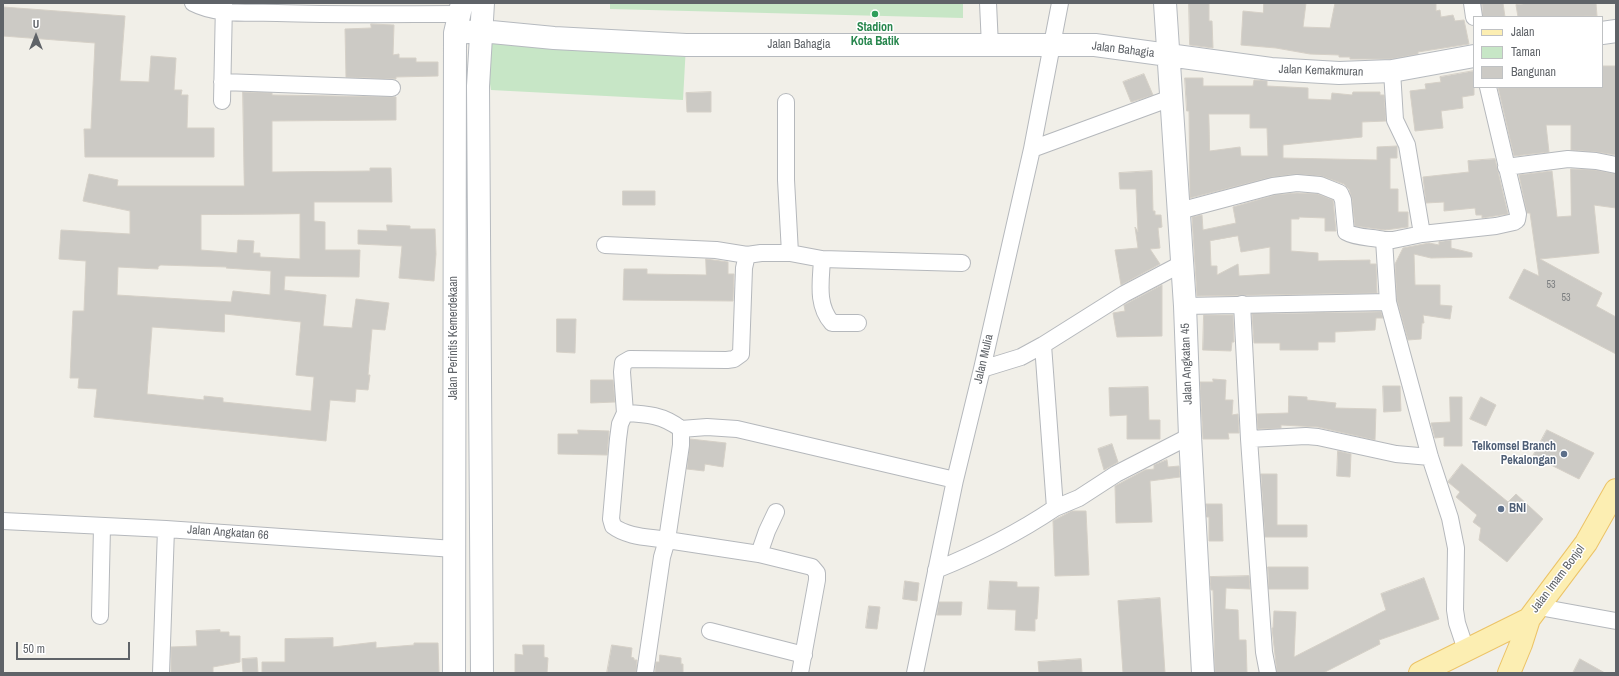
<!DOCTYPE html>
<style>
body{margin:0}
#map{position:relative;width:1619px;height:676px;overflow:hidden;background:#f1efe8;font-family:"Archivo Narrow",sans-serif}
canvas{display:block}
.frame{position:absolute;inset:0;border:4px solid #5f6368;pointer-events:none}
.legend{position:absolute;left:1473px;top:16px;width:130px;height:72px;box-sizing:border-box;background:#fff;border:1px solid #bfc1c3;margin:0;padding:5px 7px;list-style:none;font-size:12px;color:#5f6368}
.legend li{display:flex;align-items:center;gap:8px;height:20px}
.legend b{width:20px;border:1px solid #bfc1c3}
.north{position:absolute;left:16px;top:16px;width:40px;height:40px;-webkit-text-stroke:3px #fff;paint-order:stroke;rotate:0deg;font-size:11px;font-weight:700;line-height:16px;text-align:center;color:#5f6368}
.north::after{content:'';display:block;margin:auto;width:14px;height:18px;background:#5f6368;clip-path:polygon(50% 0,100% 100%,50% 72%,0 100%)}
.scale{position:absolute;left:16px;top:642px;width:114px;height:18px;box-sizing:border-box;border:2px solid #5f6368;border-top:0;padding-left:5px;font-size:12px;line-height:14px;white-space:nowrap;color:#5f6368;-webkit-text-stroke:3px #fff;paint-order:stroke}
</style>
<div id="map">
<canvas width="1619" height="676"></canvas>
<div class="frame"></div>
<ul class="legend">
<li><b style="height:5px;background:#fceeb2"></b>Jalan</li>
<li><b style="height:11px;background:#c7e6c6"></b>Taman</li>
<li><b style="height:11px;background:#cccac5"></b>Bangunan</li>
</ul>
<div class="north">U</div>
<div class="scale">50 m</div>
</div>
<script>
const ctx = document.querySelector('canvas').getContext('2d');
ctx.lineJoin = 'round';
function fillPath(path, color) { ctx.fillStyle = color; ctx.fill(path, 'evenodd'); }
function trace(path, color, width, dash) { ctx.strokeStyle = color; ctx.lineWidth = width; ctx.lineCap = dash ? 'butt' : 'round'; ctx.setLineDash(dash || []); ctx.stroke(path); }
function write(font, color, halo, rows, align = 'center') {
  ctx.font = font + ' "Archivo Narrow",sans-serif'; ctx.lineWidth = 3; ctx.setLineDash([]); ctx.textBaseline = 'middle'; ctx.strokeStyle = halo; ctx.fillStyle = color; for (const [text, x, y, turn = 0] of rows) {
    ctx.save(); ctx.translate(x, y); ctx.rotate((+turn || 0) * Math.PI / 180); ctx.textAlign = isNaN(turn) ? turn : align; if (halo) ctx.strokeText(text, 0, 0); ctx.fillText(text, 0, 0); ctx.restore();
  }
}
const green = new Path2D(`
 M610,3H963V18L610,9Z
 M481,31L686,45L683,100L491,90Z`);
const building = new Path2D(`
 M1189,3H1209V21H1212L1213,48L1190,45Z
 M1264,3H1306L1303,27L1330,28L1335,3H1436V11L1440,10L1441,17L1453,15L1455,21L1464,20L1469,44L1418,52V54L1391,59H1350V57H1339V55L1310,54L1276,48L1241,45L1243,11L1263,13Z
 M1482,3H1503L1505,17H1483Z
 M1531,3H1596L1597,16L1518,17L1516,5Z
 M3,7L125,16L120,81L149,82L151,56L176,58L174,90H182L181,95H188L187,128H214V157H85L84,129H91L95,43L3,36Z
 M371,24L394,25L393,55L399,54V58H416V62H438V76L396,77V79L346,77L345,29L371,28Z
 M1602,66H1616V155L1597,152L1571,150V125H1546L1549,152L1514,156L1498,87H1602Z
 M1474,71V95L1462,97L1463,108L1441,111L1443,128L1415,131L1410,91L1426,89L1425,84L1441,82L1440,77Z
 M1144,74L1153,95L1131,102L1123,82Z
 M1185,78H1203V86H1253L1254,80L1267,81V86L1308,88V99L1331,100L1332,93L1352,95L1353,92H1380V95H1384L1386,121L1362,122V137L1283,145V158L1377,160V147L1397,146V158H1390V189H1398V212H1408V227L1385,230L1355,226L1352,199L1349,189L1344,184L1321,176L1296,174L1272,177L1190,198L1189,111H1187ZM1209,114H1250V128H1267L1268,156H1241L1240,147L1210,151Z
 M243,92L272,93V95L396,97V120L272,121V172L370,171V168H391L392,202H314V221L325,222V250H360L359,277L285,276L284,290L326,295L323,326L352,328L356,299L389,303L385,330L372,329L368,375H370L368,390L356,389L355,402L330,400L326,441L94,417L97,389L78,388L79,378H70L73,311H84L86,261L59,259L61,230L130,234V211L83,201L89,174L118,180L117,186H244ZM300,214V259L260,257V253H253L254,241L238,240L237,253L201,250V215ZM161,265L227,267L226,268L271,271L270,295L233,291L231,302L117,295L118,267L158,269V267ZM225,314L301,322L296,375L314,377L311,411L223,402V398L204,396V400L147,394L152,327L224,332Z
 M711,92V112H687L686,93Z
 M1495,159L1508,214L1482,218V215H1476L1475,208L1444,211V202L1426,203L1423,177L1469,172L1468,161Z
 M1571,169L1595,170L1616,174V208L1594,205L1599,253L1540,259L1602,293L1596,306L1616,317V354L1509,298L1524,269L1539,276L1530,213H1527L1519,175L1552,171L1557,217L1571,216Z
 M1152,171L1153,211H1155V215H1161L1162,227L1158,228L1160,248L1150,249L1160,264L1121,285L1115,250L1138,248L1135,227L1138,232L1136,189H1120L1119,173Z
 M623,191H655V205H623Z
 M1297,193L1318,194L1333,200L1336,231H1325V218L1299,217V219H1291V251L1318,253V261L1370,260V264H1376L1377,293L1197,296L1192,217L1202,215L1203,230L1236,223L1233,207L1275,195ZM1238,236L1241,252L1270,247V274L1239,276L1238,264L1217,275V266H1211L1210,241Z
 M387,225L410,226V229H435L436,254L434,281L399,278L402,246L358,244V230L387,231Z
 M1451,240V248L1472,253V257L1431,258L1414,254L1415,285H1440V305L1452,306L1450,319L1423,315L1424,323H1422L1421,339L1408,340L1397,300L1395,264L1403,248L1429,243L1439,245V242Z
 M706,259L728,262V274H734L733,301L623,300L624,269H647V274L706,275Z
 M1162,285V336L1117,337L1113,313L1125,311L1124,305Z
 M1381,312L1383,318H1376L1375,330L1335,332V342H1318V350H1280V343H1254L1252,314Z
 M1204,315H1233L1234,342H1232L1231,351L1203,350Z
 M557,319H576L575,353L557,352Z
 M1213,379L1226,380L1225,400H1233L1232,415L1238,414L1239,433H1228L1229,439H1203L1200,382H1213Z
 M591,380H613L615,402L591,403Z
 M1383,386H1400L1401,411L1384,412Z
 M1148,387L1149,420H1160V439H1127V415L1110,416L1109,388Z
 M1289,396L1307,397V400L1336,403L1335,408L1376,409L1375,440L1318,427L1281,425V428L1258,429L1257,414L1288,413Z
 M1450,397H1462V446H1444V437L1435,438L1431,423L1450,422Z
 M1481,397L1496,405L1486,426L1470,419Z
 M578,430L609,431L607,455L558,454V434H578Z
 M1547,430L1594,453L1579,479L1533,456Z
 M690,439L726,443L723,467L705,464L704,471L687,469Z
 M1112,444L1118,462L1104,470L1098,449Z
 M1338,451L1351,454L1350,477L1337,476Z
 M1167,460L1168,467L1179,466L1180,477L1150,481L1152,522L1116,523L1115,486L1145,470L1154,469V465Z
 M1462,464L1508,502L1516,494L1543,519L1507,562L1479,540L1481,528L1473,522L1477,515L1456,497L1460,492L1448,482Z
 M1261,474H1277V525H1307V537H1265Z
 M1206,504H1222L1223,541H1209V517H1207Z
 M1072,511H1086L1089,575L1055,576L1053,521Z
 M1268,567H1308V589H1269Z
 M1249,576L1250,589L1226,588L1225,609L1238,610L1239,640H1246L1247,673H1215L1213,590H1211L1210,577Z
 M1424,578L1439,619L1379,640L1380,644L1323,673H1277L1272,628H1273L1274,611L1296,612L1294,657L1386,610L1381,594Z
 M905,581L919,583L917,601L903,599Z
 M990,581L1017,582V587H1039L1037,619H1035V631L1015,630L1016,610L988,609Z
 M1160,598L1165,673H1123L1118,601Z
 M939,602H962L961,615H937Z
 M869,606L880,607L877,629L866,628Z
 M220,630V632H229V636H240V662L213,667V673H171V647L197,646L196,631Z
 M333,638V647L376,642V648L414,645V643H438L439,673H262V662H285V639Z
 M523,645H544V657L548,658L547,673H515V654L523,655Z
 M612,645L632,648L631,657L634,658V660H637L636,673H607Z
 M660,655L681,658V664H683V673H655L656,662H659Z
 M257,658L258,673H243L242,659Z
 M1081,659L1082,673H1039L1038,662Z
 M1580,659L1605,673H1573Z`);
const street = new Path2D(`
 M193,3C218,16 250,12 277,13C338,15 399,14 460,14
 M988,3L990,46
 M1472,3L1474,17
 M1392,71L1395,120L1407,145L1422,234
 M222,82L392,88
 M222,101L224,3
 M786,102V180L790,253
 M1032,149L1171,98
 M1506,167L1568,159L1596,161L1616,165
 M1179,211L1273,186L1297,183L1320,185L1340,193L1343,200L1346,232C1356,238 1372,237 1384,240
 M605,245L716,250L747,255
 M822,259C821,281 816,305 832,323H858
 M1242,304L1249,439L1264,652L1268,673
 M1185,306L1388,302
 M1043,345L1055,508L1079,498L1116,474L1190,436
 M982,369L1021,357L1043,345L1124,294L1183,263
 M625,413L620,424L618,439L611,519L613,526C627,537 649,537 667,540L681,445V429C663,415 647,414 625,413L622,372L623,363L630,359L727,360L734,359L741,354L744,268L747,255L761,253H790L822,259L962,263
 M681,429L707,427L737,429L955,480
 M1249,439L1306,436L1318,437L1396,454L1430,457
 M3,521L166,529L454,549
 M759,554L767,531L776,512
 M936,570C978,553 1018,533 1055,508
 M1539,607L1616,621
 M100,616L102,527
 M710,631L804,655
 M1466,650L1457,623L1455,610L1456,548L1450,518L1430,457L1388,302L1384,240H1393L1422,234L1496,226L1514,222L1517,220L1518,214L1488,87
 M161,673L166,529
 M645,673L662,557L667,540L759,554L812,567L817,573V580L800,673
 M915,673L955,480L982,369L1032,149L1060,3`);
const secondary = new Path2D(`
 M1165,3L1185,306L1190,436L1203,673
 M455,33L481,31L554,38L686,45H1095L1271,69L1339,73L1392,71L1474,56
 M1602,33L1616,31
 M454,673L455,33L462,3
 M482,673L478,86L483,3`);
const primary = new Path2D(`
 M1420,673L1529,619
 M1509,673L1521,644L1529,619L1586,543L1616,490`);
const markers = [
 [875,14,4,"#2e9e5b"],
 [1564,454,4,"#5c6f8a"],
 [1501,509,4,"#5c6f8a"]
];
const numberNames = [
 ["53",1551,285],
 ["53",1566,298]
];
const leisureNames = [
 ["Stadion",875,28],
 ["Kota Batik",875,42]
];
const streetNames = [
 ["Jalan Bahagia",799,45],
 ["Jalan Bahagia",1123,50,7],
 ["Jalan Kemakmuran",1321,71,2],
 ["Jalan Perintis Kemerdekaan",454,338,-90],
 ["Jalan Mulia",984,359,-77],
 ["Jalan Angkatan 45",1187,364,-92],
 ["Jalan Angkatan 66",228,533,4],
 ["Jalan Imam Bonjol",1558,579,-53]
];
const serviceNames = [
 ["Telkomsel Branch",1556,447],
 ["Pekalongan",1556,461],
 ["BNI",1509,509,"left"]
];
fillPath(green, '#c7e6c6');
fillPath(building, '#cccac5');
trace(building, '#d5d0c7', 1);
trace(street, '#b5b8bc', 18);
trace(secondary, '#b6babf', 24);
trace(primary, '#ecc366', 24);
trace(street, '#fff', 16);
trace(secondary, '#fff', 22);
trace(primary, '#fceeb2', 22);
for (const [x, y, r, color] of markers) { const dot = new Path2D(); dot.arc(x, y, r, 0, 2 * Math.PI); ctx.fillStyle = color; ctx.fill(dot); trace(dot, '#fff', 1.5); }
write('10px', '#7a7d7f', null, numberNames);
write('bold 12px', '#27864d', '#fff', leisureNames);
write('12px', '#5f6368', '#fff', streetNames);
write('bold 12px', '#4e5e75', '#fff', serviceNames, 'right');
</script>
